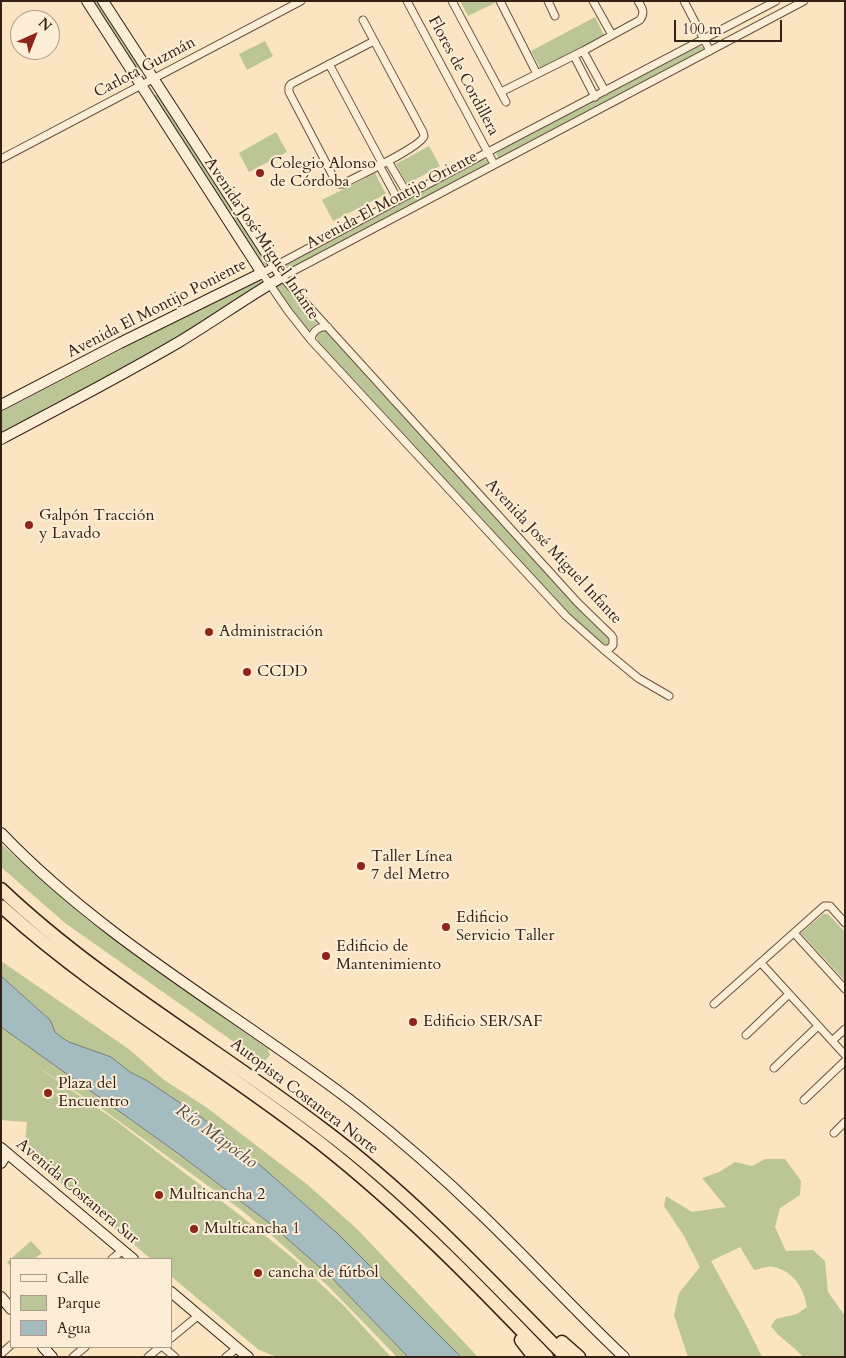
<!DOCTYPE html>
<meta charset="utf-8">
<style>
body{margin:0}
#map{position:relative;width:846px;height:1358px;overflow:hidden;background:#fae4c1;font-family:Cardo,serif}
canvas{display:block}
.frame{position:absolute;inset:0;border:2px solid #362117;pointer-events:none}
.legend{position:absolute;left:10px;top:1258px;width:162px;height:90px;box-sizing:border-box;background:#fcedd7;border:1px solid #ad9b8a;margin:0;padding:6px 9px;list-style:none;font-size:15px;color:#362117}
.legend li{display:flex;align-items:center;gap:10px;height:25px}
.legend b{width:25px;border:1px solid #ad9b8a}
.north{position:absolute;left:10px;top:10px;width:50px;height:50px;box-sizing:border-box;background:#fcedd7;border:1px solid #ad9b8a;border-radius:50%;rotate:44deg;font-size:14px;font-weight:700;line-height:20px;text-align:center;color:#362117}
.north::after{content:'';display:block;margin:auto;width:18px;height:22px;background:#8f2418;clip-path:polygon(50% 0,100% 100%,50% 72%,0 100%)}
.scale{position:absolute;left:674px;top:20px;width:108px;height:22px;box-sizing:border-box;border:2px solid #362117;border-top:0;padding-left:6px;font-size:15px;line-height:18px;white-space:nowrap;color:#362117;-webkit-text-stroke:4px #fcedd7;paint-order:stroke}
</style>
<div id="map">
<canvas width="846" height="1358"></canvas>
<div class="frame"></div>
<ul class="legend">
<li><b style="height:6px;background:#fcedd7"></b>Calle</li>
<li><b style="height:14px;background:#bbc595"></b>Parque</li>
<li><b style="height:14px;background:#a4bbbf"></b>Agua</li>
</ul>
<div class="north">N</div>
<div class="scale">100 m</div>
</div>
<script>
const ctx = document.querySelector('canvas').getContext('2d');
ctx.lineJoin = 'round';
function fillPath(path, color) { ctx.fillStyle = color; ctx.fill(path, 'evenodd'); }
function trace(path, color, width, dash) { ctx.strokeStyle = color; ctx.lineWidth = width; ctx.lineCap = dash ? 'butt' : 'round'; ctx.setLineDash(dash || []); ctx.stroke(path); }
function write(font, color, halo, rows, align = 'center') {
  ctx.font = font + ' Cardo,serif'; ctx.lineWidth = 4; ctx.setLineDash([]); ctx.textBaseline = 'middle'; ctx.strokeStyle = halo; ctx.fillStyle = color; for (const [text, x, y, turn = 0] of rows) {
    ctx.save(); ctx.translate(x, y); ctx.rotate((+turn || 0) * Math.PI / 180); ctx.textAlign = isNaN(turn) ? turn : align; if (halo) ctx.strokeText(text, 0, 0); ctx.fillText(text, 0, 0); ctx.restore();
  }
}
const green = new Path2D(`
 M92,1H100L142,70L137,71Z
 M460,1H494L495,3L468,16Z
 M595,17L604,35L541,69L531,51Z
 M265,41L273,56L247,70L239,54Z
 M700,46L704,48L703,51L501,158H498L496,153L500,150Z
 M158,94L267,261L266,265L263,266L154,99L155,95Z
 M276,132L287,152L249,172L239,153Z
 M429,146L440,166L407,184L396,164Z
 M483,159L488,161L487,165L286,272L281,267L288,262Z
 M375,173L386,194L333,221L322,200Z
 M259,278L263,282V285L187,333L1,435V412Z
 M281,284L284,285L317,323L308,331L276,290L278,285Z
 M322,330H325L589,620L609,638V641L607,645L601,643L572,617L318,341L316,333Z
 M1,844L87,919L268,1049L270,1055L264,1062L261,1061L65,923L1,867Z
 M823,914H828L845,932V981L801,933Z
 M1,961L130,1050L164,1080L206,1107L308,1185L358,1230L478,1357H397L329,1287L268,1232L240,1209L98,1106L33,1064L115,1120L241,1216L294,1259L344,1306L391,1357H277L259,1350L171,1276V1259H151L24,1152L27,1122L1,1120Z
 M765,1159H785L801,1181L800,1195L780,1208L775,1227L786,1251L813,1250L825,1261L828,1292L845,1316V1357H803C793,1345 780,1339 771,1326L776,1319L797,1314L807,1307C804,1289 794,1271 774,1267C768,1265 760,1269 754,1270L740,1247L711,1261L744,1321L762,1357H688L674,1315L679,1293L700,1267L684,1236L664,1206L666,1196L692,1212L726,1207L702,1178L719,1172L735,1162L752,1166Z
 M31,1241L42,1253L34,1259H11V1267L7,1262Z`);
const water = new Path2D(`
 M1,976L50,1020L55,1032L61,1037L69,1042L111,1057L130,1072L146,1080L201,1117L261,1166L337,1233L461,1357H408L331,1277L268,1222L179,1154L1,1027Z`);
const street = new Path2D(`
 M407,1L494,164
 M452,1L506,102
 M500,1L537,74
 M548,1L555,16
 M593,1L612,35
 M684,1L710,51
 M776,1L488,152L262,273L288,311L311,340L566,616L603,649H609L613,645V638L611,635L578,603L282,277L804,1
 M363,20L423,132L424,136C420,148 357,176 343,184H339L335,180L289,92V87L291,84L374,41
 M583,51L605,91
 M574,56L595,97
 M329,64L382,163
 M501,92L583,51L640,20C645,13 643,9 638,1
 M1,159L301,1
 M388,161L408,195
 M379,165L398,200
 M311,340C312,331 319,326 328,327
 M603,649L638,678L669,696
 M794,933L845,989
 M761,963L845,1055
 M714,1004L824,906H830L845,923
 M746,1035L789,994
 M832,1041L845,1029
 M774,1068L818,1026
 M804,1100L845,1061
 M834,1133L845,1122
 M112,1259L123,1250
 M171,1338L199,1315
 M163,1347L175,1357
 M1,1354L11,1345
 M73,1357L85,1347
 M148,1357L160,1347
 M226,1357L237,1348`);
const secondary = new Path2D(`
 M1,405L120,343L262,273L87,1
 M1,439C61,407 121,376 179,342C214,321 247,297 282,277L103,1
 M1,833C105,942 240,1015 359,1107C401,1140 443,1177 482,1215C530,1261 575,1311 624,1357
 M1,1148L133,1259
 M1,1163L7,1153
 M171,1292L248,1357
 M1,1297L11,1309
 M43,1347L52,1357`);
const highway = new Path2D(`
 M1,889C98,981 218,1049 324,1130C413,1197 488,1278 566,1357
 M1,906C99,995 215,1061 319,1142C402,1207 475,1282 547,1357
 M521,1340L534,1357
 M562,1342L579,1357`);
const markers = [
 [260,173,5,"#8f2418"],
 [29,525,5,"#8f2418"],
 [209,632,5,"#8f2418"],
 [247,672,5,"#8f2418"],
 [361,866,5,"#8f2418"],
 [446,927,5,"#8f2418"],
 [326,956,5,"#8f2418"],
 [413,1022,5,"#8f2418"],
 [48,1093,5,"#8f2418"],
 [159,1195,5,"#8f2418"],
 [194,1229,5,"#8f2418"],
 [258,1273,5,"#8f2418"]
];
const streetNames = [
 ["Carlota Guzmán",145,68,-28],
 ["Flores de Cordillera",463,76,62],
 ["Avenida El Montijo Oriente",392,201,-28],
 ["Avenida José Miguel Infante",261,239,56],
 ["Avenida El Montijo Poniente",157,309,-27],
 ["Avenida José Miguel Infante",553,552,47],
 ["Autopista Costanera Norte",304,1097,37],
 ["Avenida Costanera Sur",77,1192,40]
];
const poiNames = [
 ["Colegio Alonso",270,164],
 ["de Córdoba",270,182],
 ["Galpón Tracción",39,516],
 ["y Lavado",39,534],
 ["Administración",219,632],
 ["CCDD",257,672],
 ["Taller Línea",371,857],
 ["7 del Metro",371,875],
 ["Edificio",456,918],
 ["Servicio Taller",456,936],
 ["Edificio de",336,947],
 ["Mantenimiento",336,965],
 ["Edificio SER/SAF",423,1022],
 ["Plaza del",58,1084],
 ["Encuentro",58,1102],
 ["Multicancha 2",169,1195],
 ["Multicancha 1",204,1229],
 ["cancha de fútbol",268,1273]
];
const waterNames = [
 ["Río Mapocho",216,1137,36]
];
fillPath(green, '#bbc595');
fillPath(water, '#a4bbbf');
trace(water, '#787d7c', 1);
trace(street, '#675242', 9);
trace(secondary, '#362117', 12);
trace(highway, '#362117', 15);
trace(street, '#fcedd7', 7);
trace(secondary, '#fcedd7', 10);
trace(highway, '#fae4c1', 12);
for (const [x, y, r, color] of markers) { const dot = new Path2D(); dot.arc(x, y, r, 0, 2 * Math.PI); ctx.fillStyle = color; ctx.fill(dot); trace(dot, '#fcedd7', 2); }
write('16px', '#362117', '#fcedd7', streetNames);
write('16px', '#362117', '#fcedd7', poiNames, 'left');
write('italic 18px', '#574f49', '#fcedd7', waterNames);
</script>
